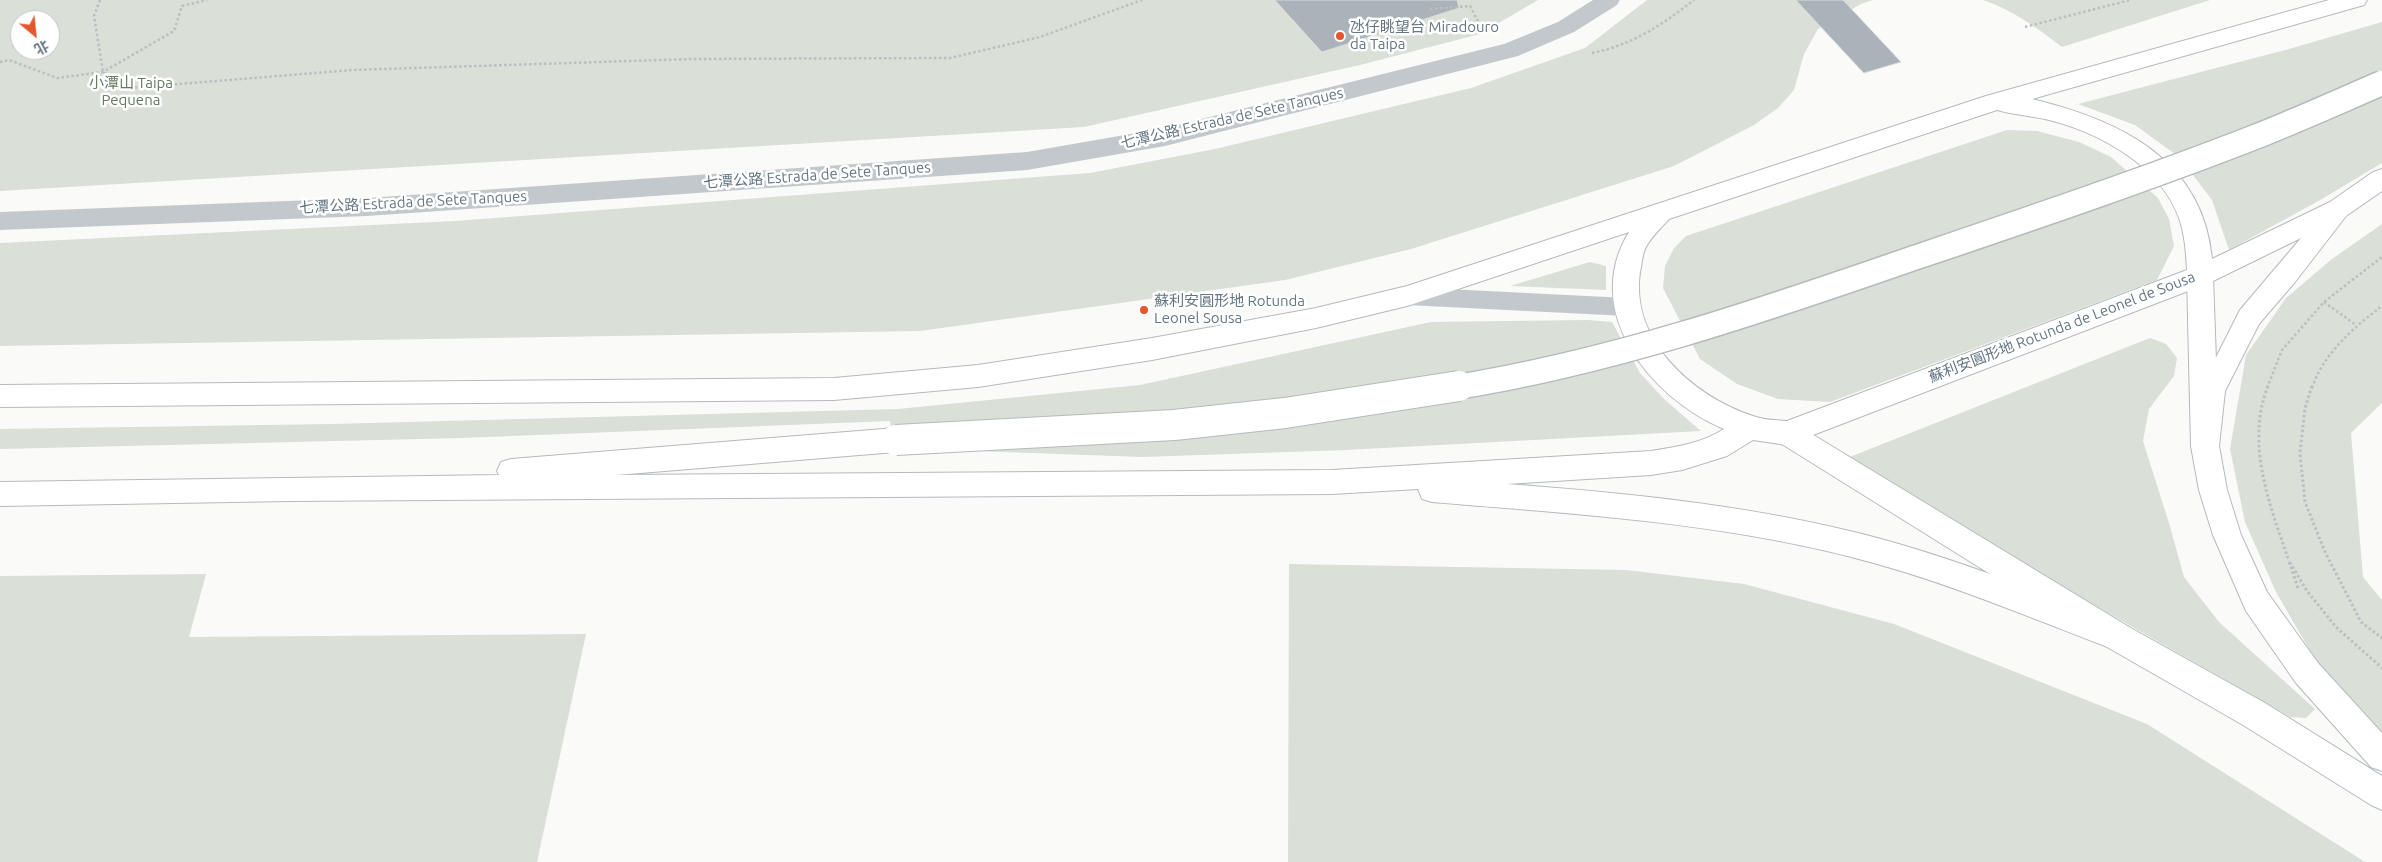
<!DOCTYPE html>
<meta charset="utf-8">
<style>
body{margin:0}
#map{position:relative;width:2382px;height:862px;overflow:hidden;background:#fafaf8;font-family:Ubuntu,"Noto Sans SC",sans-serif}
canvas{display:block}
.north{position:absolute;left:10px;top:10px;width:50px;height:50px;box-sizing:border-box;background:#fff;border:1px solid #c1c8cd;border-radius:50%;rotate:152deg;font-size:14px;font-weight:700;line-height:20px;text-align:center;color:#657683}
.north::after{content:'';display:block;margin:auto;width:18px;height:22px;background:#e4572e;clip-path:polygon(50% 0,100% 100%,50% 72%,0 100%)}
</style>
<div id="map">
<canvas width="2382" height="862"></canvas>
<div class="north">北</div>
</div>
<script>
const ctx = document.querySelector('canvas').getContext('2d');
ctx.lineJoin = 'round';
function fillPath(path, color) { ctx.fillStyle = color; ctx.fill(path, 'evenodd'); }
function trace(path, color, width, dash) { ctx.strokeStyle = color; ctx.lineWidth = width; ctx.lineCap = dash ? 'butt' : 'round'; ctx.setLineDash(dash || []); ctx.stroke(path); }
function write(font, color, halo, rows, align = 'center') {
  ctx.font = font + ' Ubuntu,"Noto Sans SC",sans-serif'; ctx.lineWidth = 5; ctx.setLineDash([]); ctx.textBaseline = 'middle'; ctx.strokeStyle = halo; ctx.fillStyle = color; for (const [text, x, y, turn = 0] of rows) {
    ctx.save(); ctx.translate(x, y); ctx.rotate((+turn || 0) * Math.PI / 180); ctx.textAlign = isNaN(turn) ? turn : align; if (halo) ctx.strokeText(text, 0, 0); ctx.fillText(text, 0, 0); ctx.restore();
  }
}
const green = new Path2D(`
 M0,0H1538L1480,34L1360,65L1084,127L0,191ZM20,20H50V50H20Z
 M1647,0H1873L1861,4L1818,29L1804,54L1794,90L1778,108L1754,125L1674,166L1411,249L1285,280L920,331L0,346V243L455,221L1090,173L1215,149L1471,88L1585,48Z
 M1983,0H2210L2062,47C2037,28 2013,10 1983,0Z
 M2382,22V163L2322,199L2229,250L2212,200L2179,157L2135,125L2078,104L2289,49Z
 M2007,130L2037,131L2079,142L2111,157L2158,198L2169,219L2174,246L2157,280L1830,402L1778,399L1737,384L1700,359L1663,288L1665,266L1674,248L1686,236Z
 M2382,224V403L2351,433L2363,577L2382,600V738L2324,675L2276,592L2245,522L2230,449L2246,355L2286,298L2332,259Z
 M1590,262L1606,266V290L1510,286Z
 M1588,320L1612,322L1640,373L1664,399L1701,431L1346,450L1142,457L894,448L890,421L461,438L0,449V429L332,424L898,409L1140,385L1431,322Z
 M2150,338L2166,344L2177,358L2174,376L2149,409L2143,441L2169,523L2184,577L2219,622L2315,709L2306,718L2290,717L2087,601L1937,519L1822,468Z
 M1289,564L1626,570L1744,584L1894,624L2147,724L2365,862H1288Z
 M206,574L189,637L586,634L537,862H0V576Z`);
const building = new Path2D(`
 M1275,0H1457L1459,8L1322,52Z
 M1796,0H1843L1901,62L1864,73Z`);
const pathFar1 = new Path2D(`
 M100,0L94,16L103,72L130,88L352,70L692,59L950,58L1040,37L1142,0
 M1430,9L1470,6L1480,25
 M2025,27L2130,0
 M1592,53C1632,45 1662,25 1694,0
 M0,62L9,60L57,78L103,72L174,31L182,6L207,0
 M2324,302L2356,325
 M2267,388L2282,350L2324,302L2382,257
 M2312,388C2323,354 2354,327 2382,306`);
const path = new Path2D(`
 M2268,386C2245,444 2270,506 2289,561
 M2312,386L2305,408L2300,453L2305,502L2325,552L2361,622L2382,638
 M2298,588L2289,561L2307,591L2336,627L2382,668`);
const lane = new Path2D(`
 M1407,287L1627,298L1635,301L1638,307L1635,313L1627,316L1407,305L1399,302L1396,296L1399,290Z`);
const street = new Path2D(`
 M1593,0H1620L1617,5L1574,32L1518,56L1165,146L1027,170L367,216L0,230V212L367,198L1027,152L1165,128L1504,44L1558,22Z`);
const secondary = new Path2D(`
 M2200,266L2209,269L2213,276L2219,446L2227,490L2241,535L2267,592L2318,663L2382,733V771L2371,767L2296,683L2246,611L2213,535L2199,490L2191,446L2187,276L2191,269Z
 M1787,421L1797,425L2129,627L2265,703L2382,776V810L2371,805L2243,725L2107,647L1777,441L1773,433L1777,425Z`);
const primary = new Path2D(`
 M2329,0H2367L2364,5L2032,99C2119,120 2203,159 2212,259L2330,202L2373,172L2382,169V191L2346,216L2295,282L2259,324L2225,391L2219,446L2215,454L2205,458L2195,454L2191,446L2199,391L2240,310L2301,238L2209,283L1787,445L1753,440L1727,456L1682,470L1651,475L1507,484C1624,493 1740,504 1854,532C1948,555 2039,592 2129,627L2133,637L2129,647L2118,651C2031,618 1945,581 1855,558C1716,522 1574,514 1432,502L1422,499L1418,489L1332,494L290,501L0,506V482L499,475L497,471L501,462L511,459L896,428L906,432L910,440L906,448L896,452L616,475L1332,470L1651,451C1677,447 1702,443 1724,429C1651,398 1580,312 1629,232L1407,306L1316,328L1152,360L978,387L834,400L0,407V385L834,378L978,365L1152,338L1316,308L1407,286L1986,96ZM1997,110C2015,115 2035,116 2053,121C2102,134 2161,167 2179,218C2185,235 2186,253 2187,270L1787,421C1775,420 1763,420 1753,416C1692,396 1630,340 1640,272C1642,264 1642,256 1645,249C1650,238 1661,228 1669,219Z`);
const primaryBridgeFar1 = new Path2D(`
 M1451,388C1609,363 1761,311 1911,259C2026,220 2142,181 2255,137C2298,120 2340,101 2382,83`);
const primaryBridge = new Path2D(`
 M896,440L1174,425L1285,413L1459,386`);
const markers = [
 [1340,36,5,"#e4572e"],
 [1144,310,5,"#e4572e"]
];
const poiNames = [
 ["氹仔眺望台 Miradouro",1350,27],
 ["da Taipa",1350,44],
 ["蘇利安圓形地 Rotunda",1154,301],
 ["Leonel Sousa",1154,318]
];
const parkNames = [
 ["小潭山 Taipa",131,83],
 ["Pequena",131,100]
];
const streetNames = [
 ["七潭公路 Estrada de Sete Tanques",1232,118,-13],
 ["七潭公路 Estrada de Sete Tanques",817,175,-4],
 ["七潭公路 Estrada de Sete Tanques",413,202,-3],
 ["蘇利安圓形地 Rotunda de Leonel de Sousa",2062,327,-21]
];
fillPath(green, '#dadfd7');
fillPath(building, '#aab3b9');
trace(building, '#dcdcda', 1);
trace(secondary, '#b3babf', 2);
trace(primary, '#b5babe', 2);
trace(pathFar1, '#bbbfc2', 2.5, [2.5, 2.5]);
trace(path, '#bbbfc2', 3, [2.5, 2.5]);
fillPath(lane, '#c3c8cc');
fillPath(street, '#c3c8cc');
fillPath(secondary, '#fff');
fillPath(primary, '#fff');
trace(primaryBridgeFar1, '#b5babe', 27, []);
trace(primaryBridge, '#b5babe', 32, []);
trace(primaryBridgeFar1, '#fff', 24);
trace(primaryBridge, '#fff', 30);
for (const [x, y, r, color] of markers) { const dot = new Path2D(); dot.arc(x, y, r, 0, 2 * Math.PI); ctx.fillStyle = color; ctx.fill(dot); trace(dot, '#fff', 2); }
write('15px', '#657683', '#fff', poiNames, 'left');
write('15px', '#687a64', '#fff', parkNames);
write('15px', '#657683', '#fff', streetNames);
</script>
